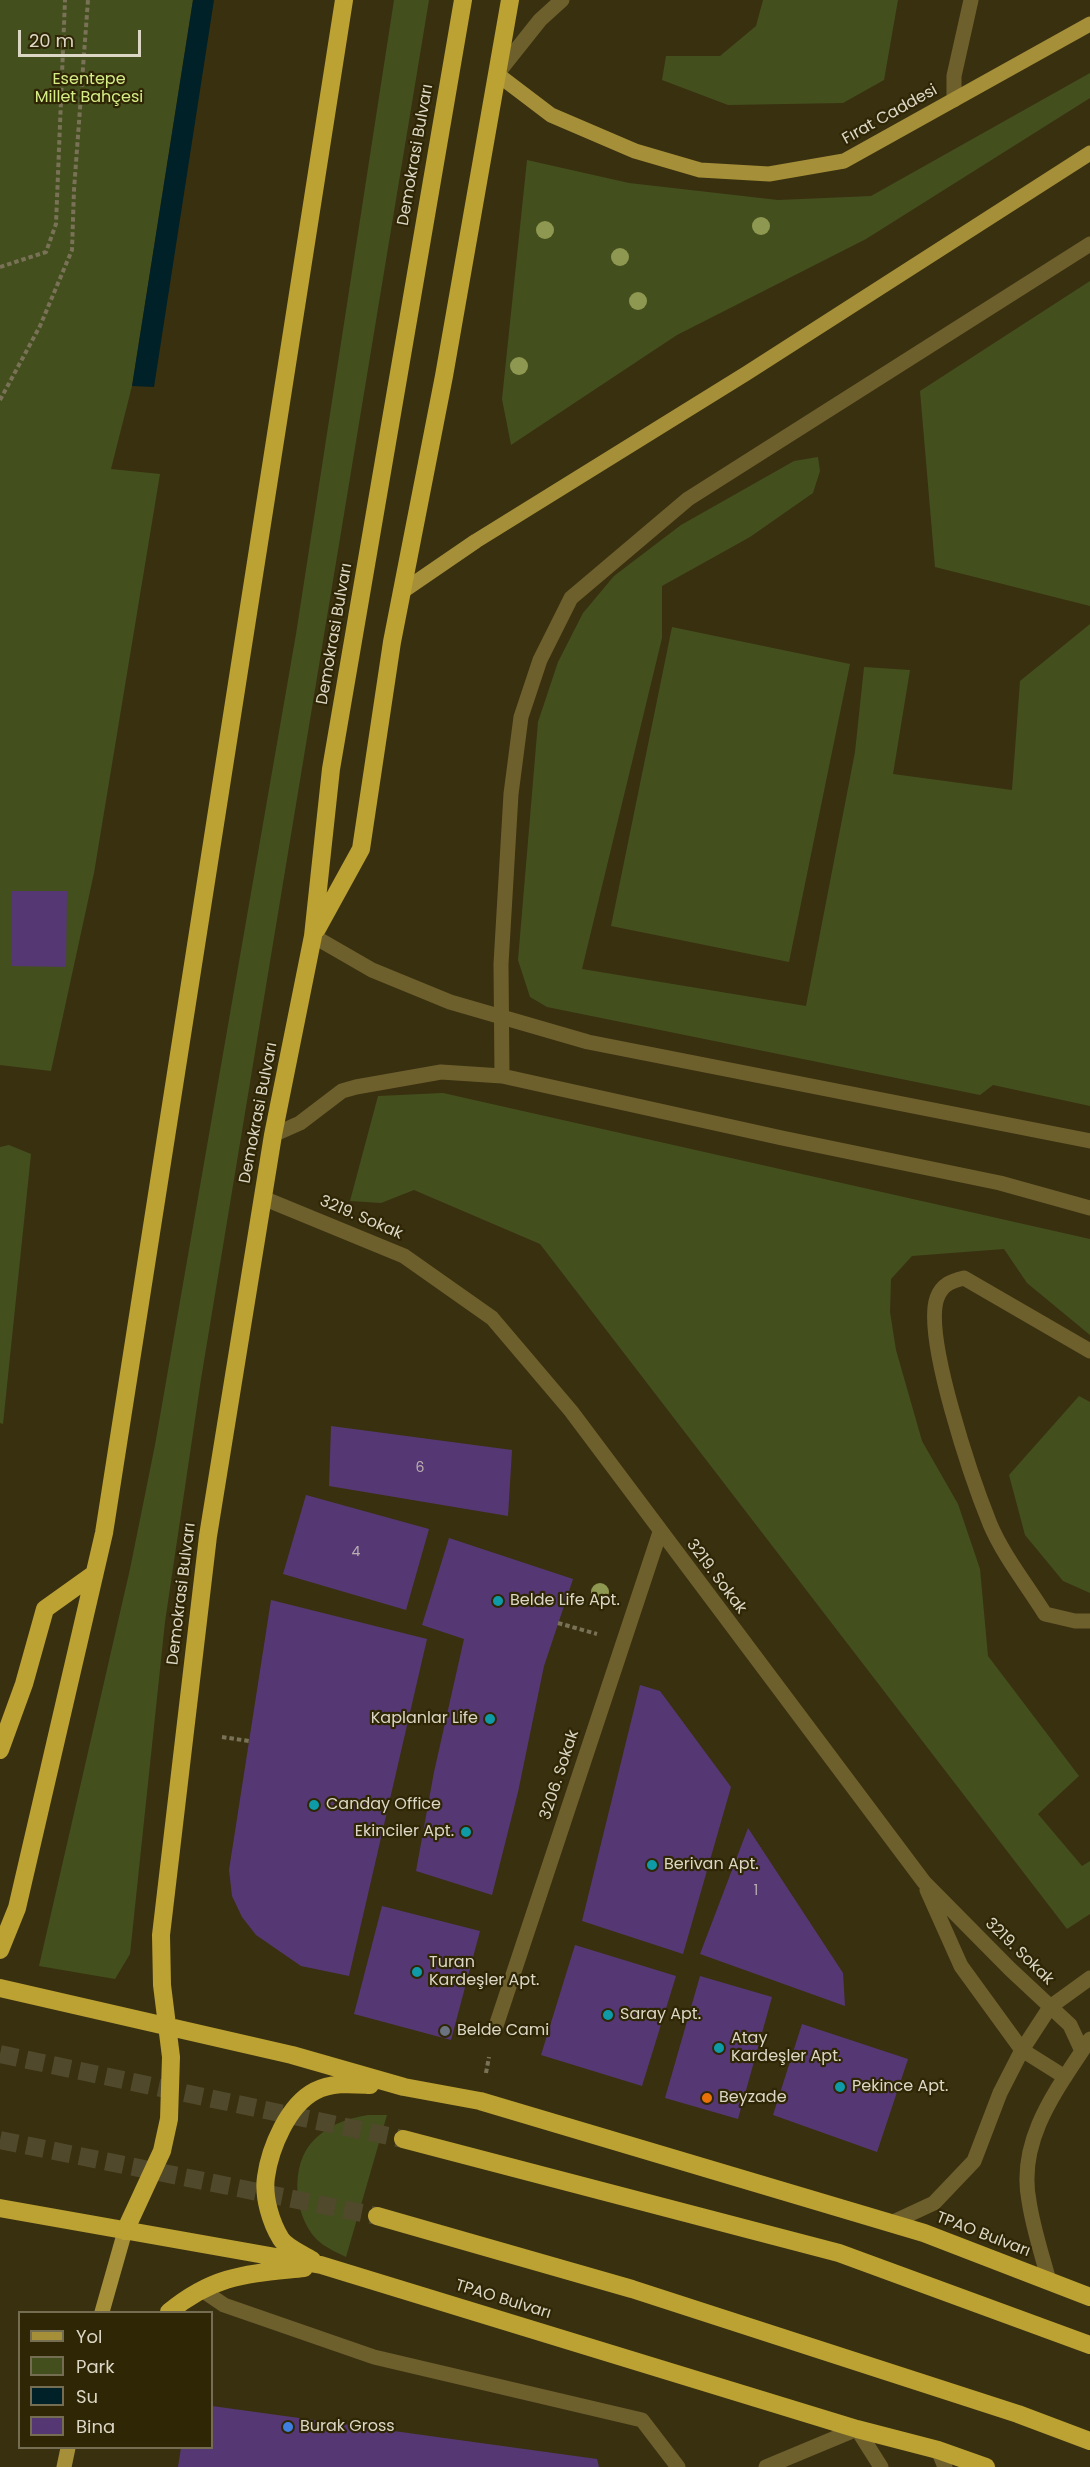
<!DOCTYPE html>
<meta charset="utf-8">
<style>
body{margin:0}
#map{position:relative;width:1090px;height:2467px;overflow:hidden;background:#393010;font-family:Poppins,sans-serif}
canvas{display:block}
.legend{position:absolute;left:18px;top:2311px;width:195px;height:138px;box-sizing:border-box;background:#2f2606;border:2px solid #746d52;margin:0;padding:8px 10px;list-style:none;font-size:18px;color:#dcd7c5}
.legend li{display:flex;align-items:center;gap:12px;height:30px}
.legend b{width:30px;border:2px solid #746d52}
.scale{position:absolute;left:18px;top:30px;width:123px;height:27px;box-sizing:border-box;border:3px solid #dcd7c5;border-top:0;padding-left:8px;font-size:18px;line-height:21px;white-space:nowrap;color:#dcd7c5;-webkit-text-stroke:4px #2f2606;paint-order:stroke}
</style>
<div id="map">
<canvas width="1090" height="2467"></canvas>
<ul class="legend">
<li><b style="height:8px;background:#a58f38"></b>Yol</li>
<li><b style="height:16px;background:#444f1e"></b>Park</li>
<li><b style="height:16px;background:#002128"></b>Su</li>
<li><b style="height:16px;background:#553873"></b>Bina</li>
</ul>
<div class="scale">20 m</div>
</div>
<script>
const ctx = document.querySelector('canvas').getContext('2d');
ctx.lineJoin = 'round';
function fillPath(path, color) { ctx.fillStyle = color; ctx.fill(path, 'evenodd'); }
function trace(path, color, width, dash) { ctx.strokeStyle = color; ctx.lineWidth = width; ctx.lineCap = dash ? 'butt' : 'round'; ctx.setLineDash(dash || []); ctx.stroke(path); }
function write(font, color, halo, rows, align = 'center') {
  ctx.font = font + ' Poppins,sans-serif'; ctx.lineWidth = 4.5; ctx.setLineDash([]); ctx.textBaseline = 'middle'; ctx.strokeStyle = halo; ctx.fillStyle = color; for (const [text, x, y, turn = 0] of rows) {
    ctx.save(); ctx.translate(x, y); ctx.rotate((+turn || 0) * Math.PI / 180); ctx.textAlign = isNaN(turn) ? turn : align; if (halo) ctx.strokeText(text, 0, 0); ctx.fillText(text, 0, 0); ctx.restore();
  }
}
const green = new Path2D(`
 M0,0H193L132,386L111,469L160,474L94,873L51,1071L0,1065Z
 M394,0H429L201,1379L165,1622L130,1954L115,1979L39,1966L130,1569L155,1445L296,634Z
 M763,0H898L884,80L843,103L728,105L662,80L666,56H720L756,26Z
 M1090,73V98L866,239L677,335L511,445L502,399L527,160L629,183L778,200L871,196Z
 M1090,281V606L935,567L920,391Z
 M818,457L820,471L813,493L750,537L662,586V638L582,969L806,1006L855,752L864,667L910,670L893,774L1012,790L1020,681L1090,624V1106L993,1085L980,1095L547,1007L530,997L518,960L538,722L558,662L583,613L614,576L681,525L794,461Z
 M672,627L850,664L789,962L611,926Z
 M443,1093L1090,1239V1335L1027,1283L1004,1249L912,1256L891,1279L890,1312L896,1350L922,1441L958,1504L980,1569L988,1656L1079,1776L1038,1814L1082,1866L1090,1861V1914L1067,1929L540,1244L414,1190L381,1203L350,1201L378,1096Z
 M9,1145L31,1154L3,1424L0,1423V1147Z
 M1079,1396L1090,1402V1593L1063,1581L1025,1535L1009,1475Z
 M368,2115H387L346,2257C338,2253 329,2249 322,2244C293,2222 288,2164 315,2139C331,2124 346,2119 368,2115Z`);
const water = new Path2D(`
 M193,0H214L154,387L132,386Z`);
const building = new Path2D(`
 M12,891H67L66,967L11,966Z
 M331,1426L512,1450L508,1516L329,1486Z
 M306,1495L429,1529L406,1610L283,1574Z
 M449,1538L573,1579L544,1666L518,1792L492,1895L416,1871L434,1772L464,1639L422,1625Z
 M271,1600L427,1639L349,1976L301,1966L256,1935L242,1917L232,1896L229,1870Z
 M640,1685L660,1691L731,1787L683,1954L582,1921Z
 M748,1828L843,1973L845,2006L700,1954Z
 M382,1906L480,1931L451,2040L354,2014Z
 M575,1945L676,1976L642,2086L541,2055Z
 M700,1976L772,1997L738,2119L665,2098Z
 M802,2024L908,2059L877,2152L773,2115Z
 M212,2406L597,2459L599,2467H178L181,2448H212Z`);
const highwayTunnel = new Path2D(`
 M0,2054L403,2139
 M0,2140L377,2216`);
const path = new Path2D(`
 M0,267L46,252L56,224L65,0
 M0,400L40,326L72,250L74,190L88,0
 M558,1623L597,1634
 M222,1737L249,1741
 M486,2073L489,2057`);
const minor = new Path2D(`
 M497,74L540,20L562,0
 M954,100V76L971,0
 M313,936L372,970L450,1002L588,1042L1090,1141
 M502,1076L501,964L511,794L521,717L540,660L571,598L688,499L1090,244
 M273,1135L300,1123L342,1091L356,1087L441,1072L502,1076L782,1138L1000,1183L1090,1208
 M263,1198L404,1256L492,1318L571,1411L924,1882L1010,1969L1070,2025L1082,2051
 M1090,1351L964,1278C952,1281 942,1284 937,1298C923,1337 973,1482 990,1524C1003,1555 1027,1585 1045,1614L1075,1621H1090
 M927,1890L961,1966L1022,2050L1065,2077
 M495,2029L660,1532
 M891,2223L934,2203L974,2161L1000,2093L1022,2050L1050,2007L1090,1978
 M1049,2281C1042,2255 1033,2228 1029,2201C1017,2139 1058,2088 1090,2039
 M202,2290L224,2305L374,2357L642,2420L678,2467
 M938,2450L945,2467
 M766,2467L857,2429L881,2467`);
const major = new Path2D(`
 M497,74L551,115L635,151L700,170L769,174L844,161L1090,24
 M403,591L476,541L747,373L1090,153
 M102,2312L125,2231
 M64,2467L68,2448`);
const highway = new Path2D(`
 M317,929L361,849L392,642L444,376L510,0
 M0,1750L24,1684L45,1609L94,1574
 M0,1950L17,1908L104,1533L344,0
 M0,1988L292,2055L404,2087L480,2101L924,2233L1090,2297
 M403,2139L839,2253L1090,2345
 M0,2208L321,2265L857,2429L938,2450L986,2467
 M377,2216L632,2289L1018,2414L1090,2441
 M125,2231L162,2151L169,2119L171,2057L162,1985L161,1935L208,1536L273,1135L313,936L331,769L463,0
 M312,2260C303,2254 287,2248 281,2239C271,2223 263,2197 266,2177C270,2148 288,2105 315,2091C332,2082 352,2084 370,2085
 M169,2312C215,2274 248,2274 304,2268`);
const trees = [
 [761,226],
 [545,230],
 [620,257],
 [638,301],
 [519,366],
 [600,1592]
];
const markers = [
 [498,1601,6,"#0f9aa8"],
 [490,1719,6,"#0f9aa8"],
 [314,1805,6,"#0f9aa8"],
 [466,1832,6,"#0f9aa8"],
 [652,1865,6,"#0f9aa8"],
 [417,1972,6,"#0f9aa8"],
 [608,2015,6,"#0f9aa8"],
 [445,2031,6,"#6b7280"],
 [719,2048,6,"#0f9aa8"],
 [840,2087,6,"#0f9aa8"],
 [707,2098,6,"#e8710a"],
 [288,2427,6,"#3f7fe0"]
];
const numberNames = [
 ["6",420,1468],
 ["4",356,1552],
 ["1",756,1891]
];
const parkNames = [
 ["Esentepe",89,80],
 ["Millet Bahçesi",89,98]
];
const streetNames = [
 ["Fırat Caddesi",890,115,-29],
 ["Demokrasi Bulvarı",416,155,-80],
 ["Demokrasi Bulvarı",335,634,-80],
 ["Demokrasi Bulvarı",259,1113,-79],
 ["3219. Sokak",361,1218,23],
 ["3219. Sokak",716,1577,53],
 ["Demokrasi Bulvarı",182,1594,-83],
 ["3206. Sokak",560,1775,-72],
 ["3219. Sokak",1019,1952,44],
 ["TPAO Bulvarı",983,2235,21],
 ["TPAO Bulvarı",503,2300,17]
];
const poiNames = [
 ["Belde Life Apt.",510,1601],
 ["Kaplanlar Life",478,1719,"right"],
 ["Canday Office",326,1805],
 ["Ekinciler Apt.",454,1832,"right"],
 ["Berivan Apt.",664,1865],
 ["Turan",429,1963],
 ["Kardeşler Apt.",429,1981],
 ["Saray Apt.",620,2015],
 ["Belde Cami",457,2031],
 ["Atay",731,2039],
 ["Kardeşler Apt.",731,2057],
 ["Pekince Apt.",852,2087],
 ["Beyzade",719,2098],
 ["Burak Gross",300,2427]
];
fillPath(green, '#444f1e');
fillPath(water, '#002128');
fillPath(building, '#553873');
trace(highwayTunnel, '#51492b', 18, [18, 9]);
trace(path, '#797257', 4, [4.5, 3]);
trace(minor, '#6e602d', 15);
trace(major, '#a58f38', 15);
trace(highway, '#bca133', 18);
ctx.fillStyle = '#8f9851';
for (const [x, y] of trees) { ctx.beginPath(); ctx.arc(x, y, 9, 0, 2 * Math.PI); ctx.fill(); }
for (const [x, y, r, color] of markers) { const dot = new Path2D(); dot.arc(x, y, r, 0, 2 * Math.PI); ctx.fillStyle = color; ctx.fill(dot); trace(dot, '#2f2606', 2); }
write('14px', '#baafb0', null, numberNames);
write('16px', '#d5ed87', '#2f2606', parkNames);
write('16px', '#dcd7c5', '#2f2606', streetNames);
write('16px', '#dcd7c5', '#2f2606', poiNames, 'left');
</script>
